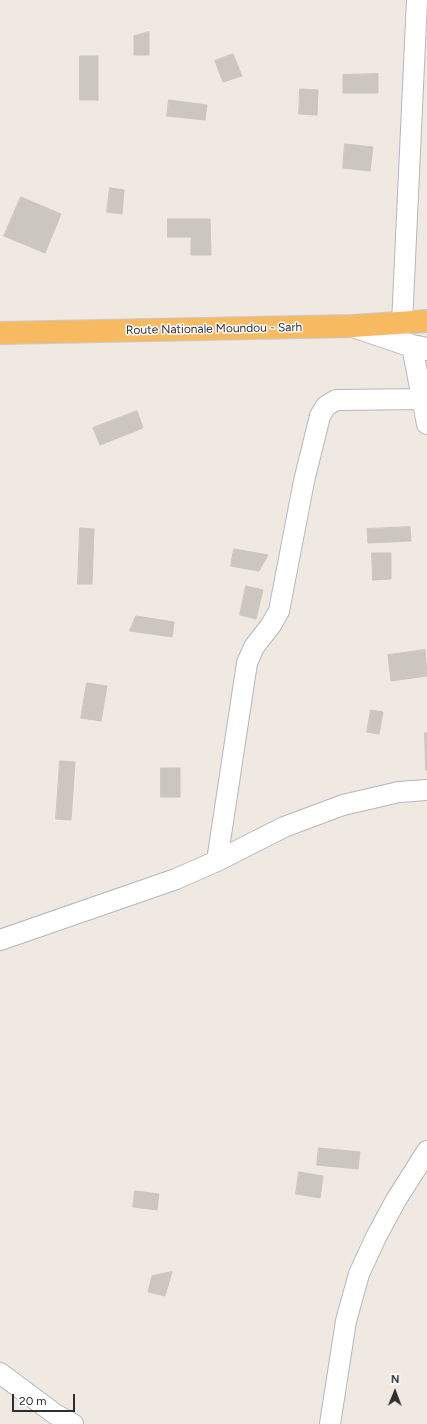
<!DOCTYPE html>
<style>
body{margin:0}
#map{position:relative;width:427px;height:1424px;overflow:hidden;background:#efe9e1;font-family:Figtree,sans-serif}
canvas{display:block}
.north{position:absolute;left:375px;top:1372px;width:40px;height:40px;-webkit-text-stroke:3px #fff;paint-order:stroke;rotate:1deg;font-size:11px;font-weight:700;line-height:16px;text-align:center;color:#2e2e2e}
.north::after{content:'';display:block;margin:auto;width:14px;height:18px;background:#2e2e2e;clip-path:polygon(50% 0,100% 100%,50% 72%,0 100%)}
.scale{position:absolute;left:12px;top:1394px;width:63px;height:18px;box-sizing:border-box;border:2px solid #2e2e2e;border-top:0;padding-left:5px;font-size:12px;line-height:14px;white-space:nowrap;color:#2e2e2e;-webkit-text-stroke:3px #fff;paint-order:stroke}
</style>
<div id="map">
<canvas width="427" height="1424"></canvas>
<div class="north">N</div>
<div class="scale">20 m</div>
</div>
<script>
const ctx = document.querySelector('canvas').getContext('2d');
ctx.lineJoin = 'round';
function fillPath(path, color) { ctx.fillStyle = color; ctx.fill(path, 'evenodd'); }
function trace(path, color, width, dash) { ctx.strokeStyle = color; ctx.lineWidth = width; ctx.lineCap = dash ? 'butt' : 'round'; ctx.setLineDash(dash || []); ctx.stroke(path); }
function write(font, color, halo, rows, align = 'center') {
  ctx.font = font + ' Figtree,sans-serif'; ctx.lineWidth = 3; ctx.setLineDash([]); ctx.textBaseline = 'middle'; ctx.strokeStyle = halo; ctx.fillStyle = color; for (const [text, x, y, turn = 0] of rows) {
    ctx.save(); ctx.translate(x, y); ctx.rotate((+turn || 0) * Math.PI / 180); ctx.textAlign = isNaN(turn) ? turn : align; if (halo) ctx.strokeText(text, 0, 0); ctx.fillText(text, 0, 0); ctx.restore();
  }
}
const building = new Path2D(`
 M149,32V55H134V36Z
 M233,54L242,76L223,82L215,61Z
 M80,56H98V100H80Z
 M378,74V93H343V75Z
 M300,89L318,90L317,115L299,114Z
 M169,100L207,105L205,120L167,116Z
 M345,144L373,147L370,171L343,168Z
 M110,188L124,190L122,214L107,212Z
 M21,197L61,214L45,253L4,236Z
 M168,219H210L211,255H191V237H168Z
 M137,411L143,428L100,445L93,428Z
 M410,527L411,541L368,543L367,529Z
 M80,528L94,529L92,584H78Z
 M234,549L268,555L259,571L231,566Z
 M372,553H391V579L373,580Z
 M246,586L263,590L256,619L240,615Z
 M136,616L174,622L172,637L130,631Z
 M425,650L427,676L391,681L388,655Z
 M87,683L107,686L101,721L81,718Z
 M371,710L383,712L379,734L367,732Z
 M425,733H427V770H426Z
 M60,761L75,762L71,820L56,819Z
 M161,768H180V797H161Z
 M319,1148L360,1152L358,1169L317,1165Z
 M299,1172L323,1176L320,1198L296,1194Z
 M135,1191L159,1194L157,1210L133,1207Z
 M172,1272L165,1296L148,1292L152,1276Z`);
const minor = new Path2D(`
 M402,324L417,0
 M412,346L427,424
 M217,861L247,663L254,647L271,625L279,611L304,481L320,416L326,406L336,400L422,399
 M0,940L176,879L217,861L284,827L343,805L399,792L427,790
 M0,1373L55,1414L73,1424
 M330,1424L346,1321L359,1274L376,1237L396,1200L427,1151`);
const secondary = new Path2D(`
 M353,326L412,346L427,349`);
const trunk = new Path2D(`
 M0,333L353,326L427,321`);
const streetNames = [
 ["Route Nationale Moundou - Sarh",214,329,-1]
];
fillPath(building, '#cbc7bf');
trace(building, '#cbc5ba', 1);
trace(minor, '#b4b7c1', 22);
trace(secondary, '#b4b7c1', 24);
trace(trunk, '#c9c9c9', 24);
trace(minor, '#fff', 20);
trace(secondary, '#fff', 22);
trace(trunk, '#f8ba60', 22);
write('12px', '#2e2e2e', '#fff', streetNames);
</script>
